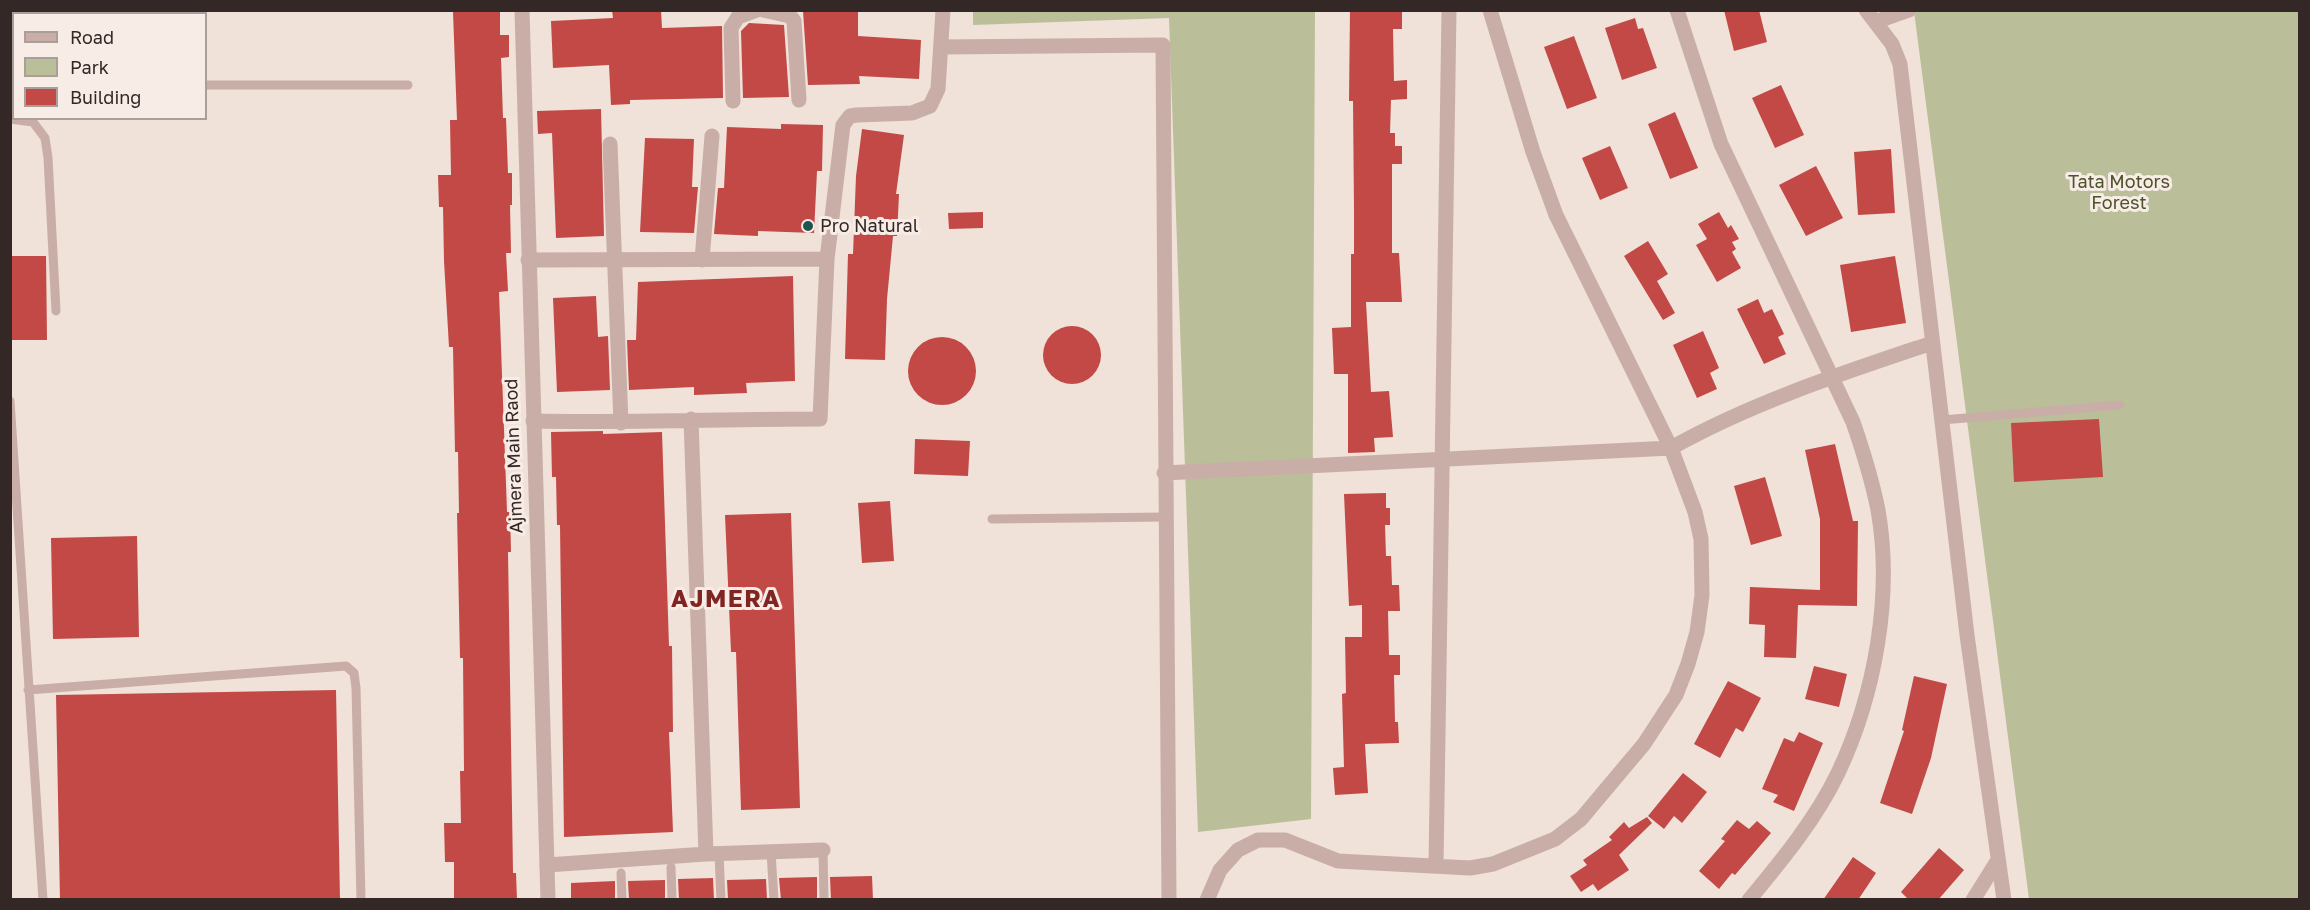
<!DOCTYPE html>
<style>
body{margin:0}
#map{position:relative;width:2310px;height:910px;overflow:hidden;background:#f0e1d9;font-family:"Golos Text",sans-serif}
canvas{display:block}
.frame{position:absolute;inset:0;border:12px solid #342827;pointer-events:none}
.legend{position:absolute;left:12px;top:12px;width:195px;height:108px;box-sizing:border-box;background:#f8ece6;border:2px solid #aa9e9a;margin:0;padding:8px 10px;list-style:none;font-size:18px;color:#342827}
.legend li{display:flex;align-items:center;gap:12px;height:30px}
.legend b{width:30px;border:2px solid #aa9e9a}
</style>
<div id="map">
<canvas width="2310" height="910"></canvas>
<div class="frame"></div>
<ul class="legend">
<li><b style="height:8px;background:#c8aea6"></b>Road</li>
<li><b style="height:16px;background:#babf9a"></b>Park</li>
<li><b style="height:16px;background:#c24946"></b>Building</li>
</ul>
</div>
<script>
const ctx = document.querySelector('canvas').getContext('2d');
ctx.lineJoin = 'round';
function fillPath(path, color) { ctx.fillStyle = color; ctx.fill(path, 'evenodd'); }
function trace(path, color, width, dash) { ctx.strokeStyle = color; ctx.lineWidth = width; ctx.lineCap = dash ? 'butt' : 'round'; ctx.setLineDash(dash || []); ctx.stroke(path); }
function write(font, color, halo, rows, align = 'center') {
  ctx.font = font + ' "Golos Text",sans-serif'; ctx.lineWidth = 6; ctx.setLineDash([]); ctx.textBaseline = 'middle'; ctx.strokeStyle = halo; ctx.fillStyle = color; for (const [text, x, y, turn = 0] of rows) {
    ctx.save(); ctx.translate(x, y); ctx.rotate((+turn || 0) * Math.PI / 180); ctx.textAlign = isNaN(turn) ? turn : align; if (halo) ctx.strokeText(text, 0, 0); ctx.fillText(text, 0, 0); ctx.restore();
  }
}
const green = new Path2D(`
 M973,10L1315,11L1311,819L1198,832L1169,18L973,25Z
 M1914,11H2299V899H2029Z`);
const building = new Path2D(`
 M500,10V35H509V57L501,58L503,118H506L508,173H512V205H510L511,253H506L508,291L499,292L507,512H510L511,552H508L512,808L513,873H516L517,900H454V862H445L444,823H461L460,771H464L463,658H460L457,513H459L458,452H455L453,347H449L444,261L443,207H439L438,175H451L450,120H457L453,12Z
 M612,10H661L662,28L722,26L723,98L630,100V104L611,105L609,65L553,68L551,21L613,18Z
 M858,10V36L921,40L919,79L859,76L860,84L808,85L803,11Z
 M1350,10H1402V29H1393L1394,81L1407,80V99L1391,100L1390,133H1395V146H1402V164H1392V253H1399L1402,302H1366L1371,392L1389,391L1393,437L1374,438L1375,452L1348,453V374H1334L1332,328L1351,327V254H1354V210L1353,101H1349Z
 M1724,10H1759L1767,42L1734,51Z
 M1635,18L1638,29L1643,28L1657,68L1622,80L1605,28Z
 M749,23L784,25L789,97L743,98L741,31Z
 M1574,36L1597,98L1567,109L1544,47Z
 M1781,85L1804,135L1775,148L1752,98Z
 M601,109L604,236L556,238L552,133L538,134L537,111Z
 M1675,112L1698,168L1670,179L1648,124Z
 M781,124L823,125L822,171H817L814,233L758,231V236L714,234L718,188H724L727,127L781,129Z
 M862,129L904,135L896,194H899L897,236H893L887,299L885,360L845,359L848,254H853L856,176Z
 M645,138L694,139L692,187H698L694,233L640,232Z
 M1610,146L1628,188L1600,200L1582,158Z
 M1891,149L1895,213L1858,215L1854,152Z
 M1816,166L1843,218L1806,236L1779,185Z
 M983,212V228L949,229L948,213Z
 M1719,212L1728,228L1731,225L1739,239L1732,242L1736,249L1732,252L1741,268L1717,282L1696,245L1707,239L1698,224Z
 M1648,241L1668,274L1657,281L1675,313L1663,320L1624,256Z
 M10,256H46L47,340H10Z
 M1895,256L1906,323L1851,332L1840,265Z
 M793,276L795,381L746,383L747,393L694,395V387L629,390L627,340H636L638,282Z
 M596,296L598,337L608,336L610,390L557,392L553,298Z
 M1758,299L1764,313L1772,309L1784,334L1778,337L1786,354L1764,364L1737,309Z
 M1043 355a29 29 0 1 1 58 0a29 29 0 1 1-58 0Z
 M1703,331L1719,368L1710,373L1717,389L1697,398L1673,345Z
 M908 371a34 34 0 1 1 68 0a34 34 0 1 1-68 0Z
 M2099,419L2103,477L2014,482L2011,423Z
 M603,431V434L662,432L669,646H672L673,732H669L673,832L564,837L560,525H557L556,477H552L551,432Z
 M915,439L970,441L968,476L914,474Z
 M1835,444L1853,521H1858L1857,606L1798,605L1796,658L1764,657L1765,625L1749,624L1750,587L1820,590V519L1805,450Z
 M1765,477L1782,536L1751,545L1734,486Z
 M1386,493V508H1390V525H1385L1386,556H1391L1392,585H1399L1400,611H1388L1389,655H1400V675H1394L1395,722H1398L1399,743L1365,744L1368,793L1335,795L1333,768L1344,767L1342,694L1346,693L1345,637H1362V605L1349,606L1344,494Z
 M890,501L894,561L862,563L858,503Z
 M791,513L800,808L741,810L736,652H731L725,515Z
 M137,536L139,637L53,639L51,538Z
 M1814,666L1847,674L1839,707L1805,699Z
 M1914,676L1947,684L1931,758L1912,814L1880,803L1904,731L1902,730Z
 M1728,681L1761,698L1743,732L1736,728L1720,758L1694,744Z
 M336,690L340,900H60L56,695Z
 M1799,732L1823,743L1794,811L1773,802L1778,795L1762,789L1784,738L1794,742Z
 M1683,773L1707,792L1682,823L1674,816L1664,829L1648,816Z
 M1647,817L1652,823L1619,855L1629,870L1598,891L1593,884L1581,892L1570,876L1587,865L1583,860L1612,840L1609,837L1624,822L1629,828Z
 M1737,820L1749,829L1757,821L1771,833L1735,875L1732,873L1719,889L1699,871L1725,841L1721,839Z
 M1939,848L1964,870L1938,900H1909L1901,892Z
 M1853,857L1876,873L1858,900H1823Z
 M872,876L873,900H831L830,877Z
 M817,877V900H781L779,878Z
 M713,878L714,900H679L678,879Z
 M766,879L767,900H728L727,880Z
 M665,880V900H629L628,881Z
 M615,881V900H571V883Z`);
const service = new Path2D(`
 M187,10V14
 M206,85H408
 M10,119L33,122L45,138L48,158L56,311
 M10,401L43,900
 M1942,420L2120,405
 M992,519L1165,517
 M28,690L346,666L354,673L356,688L361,900
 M823,850L824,900
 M771,852L774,900
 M719,854L721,900
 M671,867L672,900
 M621,873L622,900`);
const minor = new Path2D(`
 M763,10L790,16L794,21L799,100
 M1677,10L1721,144L1853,422C1863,451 1872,480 1878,510C1893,595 1875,695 1838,773C1816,819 1782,860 1749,900
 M1866,10L1892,44L1900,64L1967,635L2004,900
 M1875,22L1909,10
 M941,47L1163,45L1169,900
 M733,101L731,28L738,17L757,10
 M610,144L621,423
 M528,260L827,259
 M702,260L712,136
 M691,419L706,854
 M533,421C628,423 724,419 820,419L827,259L843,125L850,116L857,115L912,113L930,106L938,89L943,10
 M1164,473L1671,448C1753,402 1843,373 1932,343
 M547,865L706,854L823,850
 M1436,866L1449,10
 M1207,900L1220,870L1238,850L1258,840H1285L1338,861L1470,868L1493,864L1555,839L1581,819L1644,744L1676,695L1688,664L1697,632L1702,595L1701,539L1695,512L1671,448L1556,215L1533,152L1490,10
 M1973,900L1998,860`);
const tertiary = new Path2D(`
 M522,10L548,900`);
const markers = [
 [808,226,6,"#1e544c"]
];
const parkNames = [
 ["Tata Motors",2119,182],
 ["Forest",2119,203]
];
const poiNames = [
 ["Pro Natural",820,226]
];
const streetNames = [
 ["Ajmera Main Raod",514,456,-92]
];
const districtNames = [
 ["AJMERA",726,599]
];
fillPath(green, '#babf9a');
fillPath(building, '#c24946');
trace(service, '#c8aea6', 9);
trace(minor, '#c8aea6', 15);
trace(tertiary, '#c8aea6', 15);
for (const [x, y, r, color] of markers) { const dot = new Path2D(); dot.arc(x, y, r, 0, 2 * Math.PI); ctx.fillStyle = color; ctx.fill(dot); trace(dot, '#f8ece6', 2); }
write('18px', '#4c522b', '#f8ece6', parkNames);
write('18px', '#342827', '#f8ece6', poiNames, 'left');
write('18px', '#342827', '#f8ece6', streetNames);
ctx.letterSpacing = '1.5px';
write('bold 24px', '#812522', '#f8ece6', districtNames);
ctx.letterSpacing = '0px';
</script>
